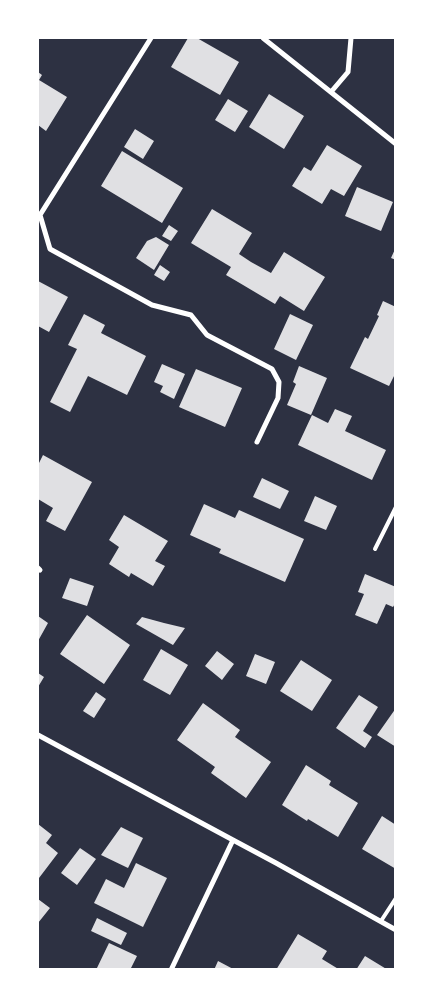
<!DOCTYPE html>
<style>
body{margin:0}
#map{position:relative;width:433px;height:1007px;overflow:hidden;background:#2d3142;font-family:"Titillium Web",sans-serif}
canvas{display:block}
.frame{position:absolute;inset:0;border:39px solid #fff;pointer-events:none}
</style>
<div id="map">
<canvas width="433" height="1007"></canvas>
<div class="frame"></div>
</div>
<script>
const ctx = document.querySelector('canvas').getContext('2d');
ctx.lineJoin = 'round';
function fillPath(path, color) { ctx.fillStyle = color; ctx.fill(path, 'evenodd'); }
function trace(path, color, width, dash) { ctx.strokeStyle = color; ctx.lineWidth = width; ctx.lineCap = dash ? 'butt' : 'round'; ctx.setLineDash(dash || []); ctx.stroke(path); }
const building = new Path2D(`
 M188,38H197L239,62L220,95L171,67Z
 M38,72L42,75L39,80L67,97L46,131L38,125Z
 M269,94L304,116L284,149L249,127Z
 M228,99L248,111L235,132L215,120Z
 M135,129L154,141L143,159L124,147Z
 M327,145L362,166L344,196L331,189L322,204L292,186L304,167L311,171Z
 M122,151L183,188L162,223L101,186Z
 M357,187L393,202L381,231L345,216Z
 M212,209L252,233L239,254L251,262L271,273L284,252L325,277L304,311L280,296L275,304L238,282L226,275L231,267L191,243Z
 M169,225L178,231L171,241L162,236Z
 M156,237L169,245L154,270L136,258L147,241Z
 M396,247V260L391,258Z
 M160,265L170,272L164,281L154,275Z
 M38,281L68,297L49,332L38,326Z
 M383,301L396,307V372L389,386L350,368L365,337L368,339L379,316L377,315Z
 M84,314L105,325L101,333L146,356L127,395L88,376L70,412L50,402L77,349L68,345Z
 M290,314L313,325L296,360L274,349Z
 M162,364L185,374L174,399L160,392L163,386L154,382Z
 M299,366L327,378L311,415L287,405L296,384L293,382Z
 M196,369L242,388L225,427L179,407Z
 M335,409L352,416L345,431L386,450L372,480L298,445L312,415L328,423Z
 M43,455L92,482L65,531L46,521L53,508L38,499V465Z
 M262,478L289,491L280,509L253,497Z
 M315,496L337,506L326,530L304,521Z
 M204,504L235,518L239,510L304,539L285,582L219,553L221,549L190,535Z
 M124,515L168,541L155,561L165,566L153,586L131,573L129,577L109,564L119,547L109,540Z
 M365,574L396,587V602L393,607L386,604L377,624L355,615L364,594L358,592Z
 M70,578L94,586L87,606L62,598Z
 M87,615L130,645L104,684L60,654Z
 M38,616L48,623L38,641Z
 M142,617L164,623L185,628L173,645L136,624Z
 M161,649L188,665L170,695L143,680Z
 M217,651L234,664L222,680L205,666Z
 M255,654L275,662L266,684L246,676Z
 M301,660L332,680L312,711L280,691Z
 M38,673L44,677L38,687Z
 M96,692L106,699L94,718L83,711Z
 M359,695L378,707L363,731L372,737L365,748L336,728Z
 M203,703L240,730L235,737L271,762L246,798L211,773L215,767L177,740Z
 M396,708V747L377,735Z
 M306,765L331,781L329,785L358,803L338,837L308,819L307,821L282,805Z
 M382,816L396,825V869L362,849Z
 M38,824L52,835L46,843L58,853L39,878L38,877Z
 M121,827L143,838L128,868L101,855Z
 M80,848L96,859L77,885L61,873Z
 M136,863L167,878L143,927L94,903L106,879L124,888Z
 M38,899L50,908L38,923Z
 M97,918L127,933L121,945L91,931Z
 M298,934L327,951L322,959L340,970H276Z
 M109,943L137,956L130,970H96Z
 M365,956L388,970H356Z
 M218,961L235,970H214Z`);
const service = new Path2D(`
 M375,549L396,507
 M381,921L396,898`);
const minor = new Path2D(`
 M263,38L396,144
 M331,92L348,72L351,38
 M38,214L40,215L50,249L152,305L191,315L207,335L272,369L279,382L278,398L257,442
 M40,215L151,38
 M38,568L40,570
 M38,735L233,840L276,863L396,930
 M171,970L233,840`);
fillPath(building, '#e0e0e3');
trace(service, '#fff', 4);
trace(minor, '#fff', 5);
</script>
